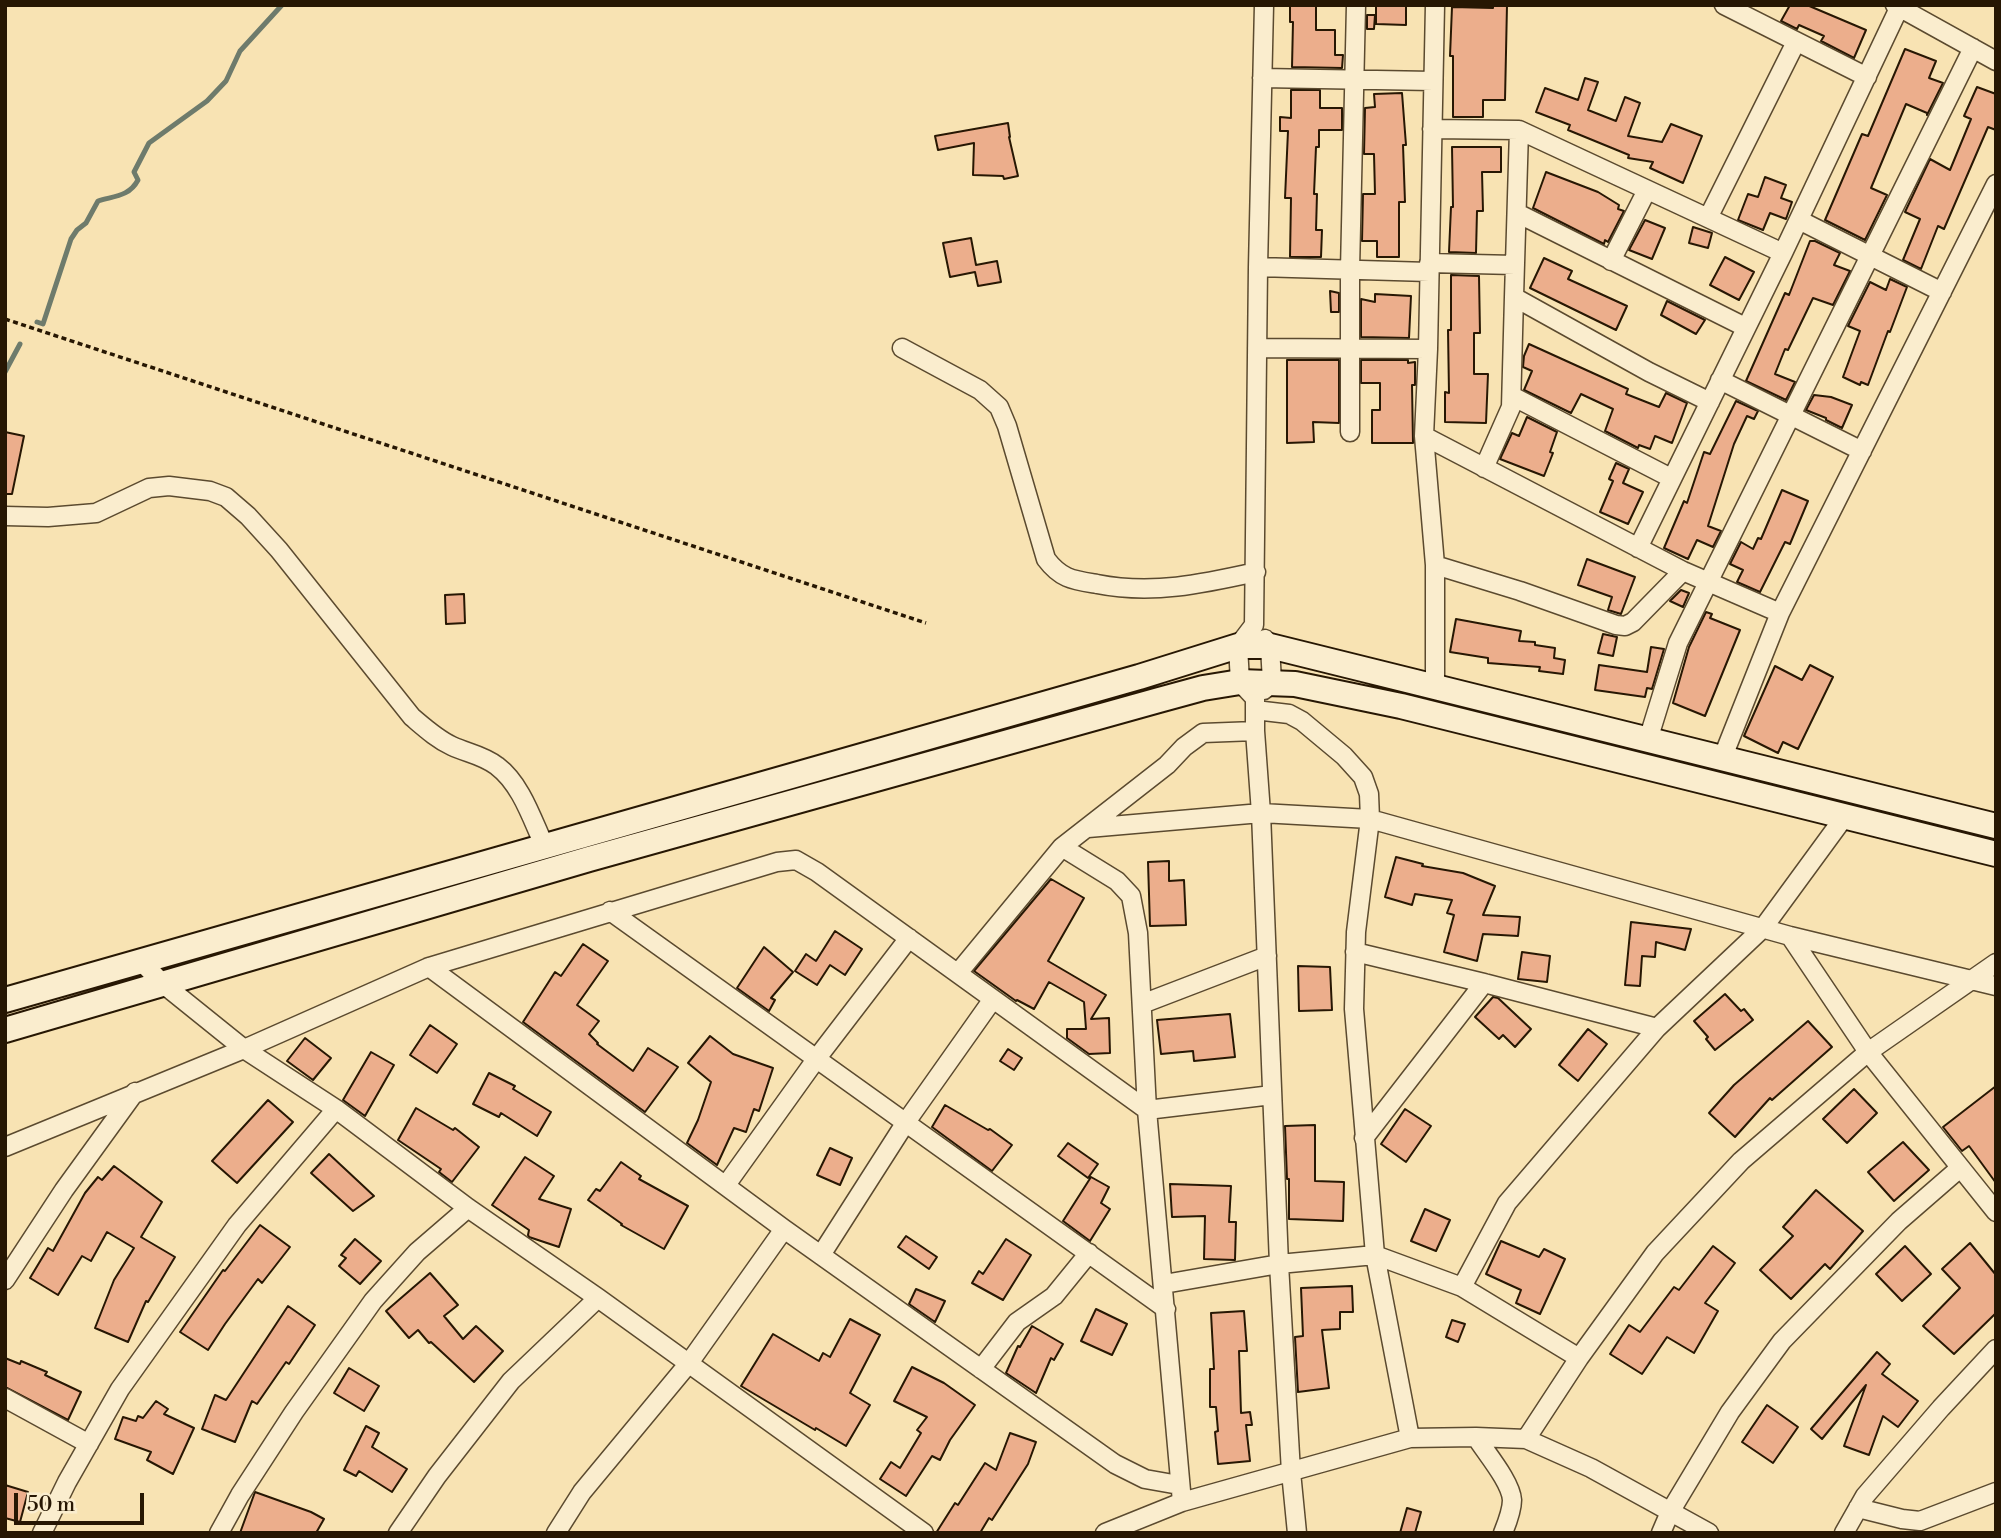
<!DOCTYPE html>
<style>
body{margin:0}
#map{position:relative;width:2001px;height:1538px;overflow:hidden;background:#f8e3b3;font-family:"Libre Bodoni",serif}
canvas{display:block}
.frame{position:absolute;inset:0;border:7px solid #271703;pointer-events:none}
.scale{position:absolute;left:14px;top:1493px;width:130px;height:32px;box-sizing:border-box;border:4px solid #271703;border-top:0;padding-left:9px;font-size:21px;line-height:24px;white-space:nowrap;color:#271703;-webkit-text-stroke:5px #faedce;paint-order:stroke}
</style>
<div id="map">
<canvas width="2001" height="1538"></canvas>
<div class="frame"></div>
<div class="scale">50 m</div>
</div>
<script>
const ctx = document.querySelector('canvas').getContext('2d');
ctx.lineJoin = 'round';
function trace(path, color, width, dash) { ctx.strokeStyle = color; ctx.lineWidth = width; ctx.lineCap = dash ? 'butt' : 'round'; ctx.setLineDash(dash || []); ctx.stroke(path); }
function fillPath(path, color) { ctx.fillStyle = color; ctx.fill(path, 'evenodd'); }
const stream = new Path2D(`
 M37,322L43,324L71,239L77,230L86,223L98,201C113,196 129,197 138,180L134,172L149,143L207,101L226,81L240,51L282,5
 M5,372L20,344`);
const building = new Path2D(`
 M1290,5H1316V30H1335V55H1343L1342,68L1292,67L1293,22H1290Z
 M1376,5H1406V25L1376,24Z
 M1493,5H1507L1505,100H1483V117H1453V56H1450L1452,7L1493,8Z
 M1790,5H1807L1866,30L1854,58L1821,41L1824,36L1799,25L1797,29L1781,21Z
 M1367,15H1375L1374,29H1367Z
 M1905,49L1936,61L1929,78L1943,83L1927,115V113L1906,104L1871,188L1887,195L1865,240L1825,220L1862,134L1868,136Z
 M1585,78L1598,82L1588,110L1616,121L1625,97L1640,103L1628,136L1662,142L1671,124L1702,136L1683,183L1650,168L1653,162L1628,158L1629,155L1568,130L1570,125L1536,112L1545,88L1578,100Z
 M1977,87L1996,94V130L1988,127L1944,229L1938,226L1921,269L1903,260L1920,219L1905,212L1930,159L1950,170L1971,119L1964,116Z
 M1291,90H1320V108H1342V130H1319V147H1316L1314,194H1317L1316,230H1322L1321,257H1290L1291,198H1285L1288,131H1280V117L1291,118Z
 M1402,93L1406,145H1403L1405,202H1399V257H1377V241H1362L1363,194H1375L1374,154H1364L1365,108L1375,107L1374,94Z
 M1008,123L1010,137H1009L1018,176L1004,179L1003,176L973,175L974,143L938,150L935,136Z
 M1452,147H1501V172H1482L1483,211H1477L1476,253L1449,252L1451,207H1453Z
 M1546,172L1598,192L1619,205L1618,209L1624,211L1608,242L1605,240L1604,244L1533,208Z
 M1765,177L1786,185L1781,198L1792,202L1786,219L1770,213L1763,230L1738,220L1748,194L1758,197Z
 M1645,220L1665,228L1652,259L1629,250Z
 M1693,227L1712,233L1708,248L1689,243Z
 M971,238L976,265L997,261L1001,282L978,286L975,272L950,277L943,243Z
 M1810,241H1815L1840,253L1834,265L1850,271L1833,305L1813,298L1788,350L1785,349L1775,374L1795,382L1786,400L1746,381L1785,293L1789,295Z
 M1725,257L1754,272L1739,300L1710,285Z
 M1544,258L1572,271L1568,279L1627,306L1616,330L1530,288Z
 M1451,275L1479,276L1480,333H1474V374H1488L1486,423L1445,422V392L1449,393L1448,330H1451Z
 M1890,279L1907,287L1890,332L1888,331L1868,385L1861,382L1860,385L1843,377L1860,331L1848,326L1870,282L1886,290Z
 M1330,291L1339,293V312H1331Z
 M1375,294L1411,296L1409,338L1361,337V299L1375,302Z
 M1667,301L1705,320L1696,334L1661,315Z
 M1529,344L1628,389L1626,394L1659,407L1666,393L1687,403L1672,443L1655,436L1650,449L1639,445L1638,448L1605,431L1613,409L1581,394L1571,413L1524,390L1532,371L1523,367L1524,356Z
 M1287,360H1339V423L1313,422L1314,442L1287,443Z
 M1361,360H1408V363L1415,362V385H1412L1413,443H1372V410H1380V383H1361Z
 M1814,395L1831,397L1852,405L1842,428L1826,420V418L1806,410Z
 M1736,401L1758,411L1754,419L1747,416L1734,444L1708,526L1721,531L1713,547L1697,540L1688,559L1664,548L1684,501L1687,503L1704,452L1710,454Z
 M1527,417L1557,432L1550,452L1553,453L1544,476L1500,459L1512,433L1519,436Z
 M5,432L24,436L12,494H5Z
 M1616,463L1629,469L1623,483L1643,492L1628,524L1600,512L1613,481L1609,479Z
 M1782,490L1808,501L1790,544L1785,542L1760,592L1737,582L1743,570L1730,564L1741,542L1753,549L1758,538L1761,539Z
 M1587,559L1635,577L1621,614L1608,610L1612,597L1578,585Z
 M1681,590L1689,593L1683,607L1670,601Z
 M464,594L465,623L446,624L445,595Z
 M1706,612L1712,614L1710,618L1740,630L1705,716L1673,703L1689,647Z
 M1456,619L1521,631L1519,641L1535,642V645L1555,648L1554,658L1565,660L1563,674L1539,671L1540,667L1488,663V658L1450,652Z
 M1603,634L1617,637L1613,656L1598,653Z
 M1651,647L1664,649L1652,689L1647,688L1645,697L1595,690L1599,665L1647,672Z
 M1810,665L1833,677L1798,749L1783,742L1778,753L1744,736L1775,666L1802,680Z
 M1396,857L1423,864L1422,866L1463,873L1495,886L1483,915L1520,917L1518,936L1483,934L1477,961L1444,952L1454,915L1447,913L1452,900L1415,894L1412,905L1385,897Z
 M1169,861V881L1184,880L1186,925L1150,926L1148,862Z
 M1051,879L1084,898L1048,961L1106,995L1091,1019L1109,1018L1110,1053L1089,1054L1067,1038V1029H1086L1084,1002L1049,982L1034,1009L1017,1000L1016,1001L974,971Z
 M1631,922L1691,929L1685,950L1656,942L1655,957L1642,956L1640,986L1625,985Z
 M835,931L862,949L845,975L830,965L817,985L795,971L806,954L816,961Z
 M583,944L608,961L577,1005L599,1021L589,1034L598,1043L597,1044L633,1071L648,1048L678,1067L645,1112L523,1022L555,972L561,976Z
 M764,947L793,972L771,998L775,1000L769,1011L737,988Z
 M1522,952L1550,956L1547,982L1518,979Z
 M1298,966L1330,967L1332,1010L1299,1011Z
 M1725,994L1741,1011L1744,1009L1753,1020L1715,1050L1706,1039L1708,1037L1694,1021Z
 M1493,997L1498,998L1531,1029L1515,1047L1503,1035L1499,1039L1475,1017Z
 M1230,1014L1235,1057L1194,1061L1193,1051L1161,1054L1157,1020Z
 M1808,1021L1832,1047L1772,1100L1770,1098L1735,1137L1709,1113L1734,1085Z
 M430,1025L457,1044L437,1073L410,1055Z
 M1588,1029L1607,1044L1578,1081L1559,1065Z
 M710,1036L733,1054L773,1068L759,1111L754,1109L746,1132L734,1128L717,1165L687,1143L698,1120L711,1082L688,1063Z
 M305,1038L331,1058L313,1080L287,1061Z
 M1008,1049L1022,1058L1014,1070L1000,1061Z
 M371,1052L394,1065L365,1116L343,1100Z
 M489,1073L515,1086L513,1089L551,1112L537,1136L501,1113L499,1117L473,1104Z
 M1996,1086V1183L1969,1146L1962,1151L1943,1127Z
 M1854,1089L1877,1113L1847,1143L1823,1119Z
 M268,1100L293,1122L237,1183L212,1161Z
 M945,1105L988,1130L990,1129L1012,1145L992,1171L932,1127Z
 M416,1108L453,1130L455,1128L479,1147L452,1182L439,1172L441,1169L398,1140Z
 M1405,1109L1431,1126L1406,1162L1381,1144Z
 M1315,1125V1181L1344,1182L1343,1221L1289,1219V1179H1287L1285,1126Z
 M1903,1142L1929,1170L1894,1201L1868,1172Z
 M1068,1143L1098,1164L1088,1178L1058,1156Z
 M830,1148L852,1158L840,1185L817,1175Z
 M329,1154L374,1196L353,1211L311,1173Z
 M525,1157L554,1176L539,1199L571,1209L559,1247L529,1237L528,1235L529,1230L492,1205Z
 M621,1162L641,1176L639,1179L688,1206L664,1249L621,1225L622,1224L588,1200L596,1189L600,1191Z
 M114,1166L162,1202L141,1237L175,1257L148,1302L146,1301L128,1342L95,1328L114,1280L134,1248L107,1232L91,1261L82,1256L58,1295L30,1278L48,1248L53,1251L85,1193L98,1177L102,1180Z
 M1091,1177L1109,1187L1101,1203L1110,1209L1090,1241L1063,1221Z
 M1170,1184L1231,1186L1229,1222H1236L1235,1260L1204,1259L1205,1216L1172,1217Z
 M1816,1190L1863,1231L1830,1269L1825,1264L1791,1299L1760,1270L1793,1236L1783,1227Z
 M1425,1209L1450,1220L1436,1251L1411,1241Z
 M260,1225L290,1247L262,1283L258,1279L225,1324L208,1350L180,1332L223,1270L225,1271Z
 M906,1236L937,1257L929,1269L898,1247Z
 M355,1239L381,1261L360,1284L339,1266L346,1258L341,1255Z
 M1006,1239L1031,1255L1003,1300L972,1283L979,1271L983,1274Z
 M1501,1241L1539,1257L1544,1249L1565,1259L1540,1314L1516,1303L1521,1290L1486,1274Z
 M1970,1243L1996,1275V1313L1954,1354L1923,1326L1960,1288L1942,1269Z
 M1713,1246L1735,1263L1705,1303L1718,1311L1694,1353L1667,1337L1642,1374L1610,1354L1629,1325L1640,1332L1674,1287L1679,1290Z
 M1905,1246L1931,1274L1902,1301L1876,1274Z
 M430,1273L458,1305L444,1316L463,1339L476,1326L503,1351L474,1382L431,1342L429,1343L418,1330L409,1338L386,1311Z
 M1352,1286L1353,1312H1340V1329L1322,1330L1329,1388L1298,1392L1295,1337L1303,1336L1301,1288Z
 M916,1289L945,1301L935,1322L909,1304Z
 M288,1306L315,1325L289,1364L286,1362L257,1404L252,1401L235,1442L202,1429L215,1395L226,1400Z
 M1096,1309L1127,1324L1112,1355L1081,1341Z
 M1244,1311L1247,1351H1239L1241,1413L1250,1412L1252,1425H1246L1250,1461L1218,1464L1215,1432L1218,1431L1216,1407H1210V1369H1214L1211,1313Z
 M850,1319L880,1335L850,1393L870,1405L846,1446L816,1428L815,1430L741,1386L773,1334L819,1361L823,1353L830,1357Z
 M1452,1320L1465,1324L1458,1342L1446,1337Z
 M1032,1326L1063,1344L1054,1360L1051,1358L1036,1393L1006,1373L1018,1346L1020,1347Z
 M1877,1352L1890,1364L1882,1374L1918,1401L1898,1427L1883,1416L1869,1455L1844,1446L1866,1385L1822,1439L1811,1429Z
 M5,1358L20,1364L21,1361L47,1372L45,1375L81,1392L68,1420L5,1387Z
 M912,1367L944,1383L975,1405L950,1440L940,1460L932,1456L906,1496L880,1479L891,1462L900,1468L921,1433L917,1430L927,1417L894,1401Z
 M349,1368L379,1386L364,1411L334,1393Z
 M156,1401L168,1409L164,1414L194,1428L173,1474L147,1460L151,1452L115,1439L123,1417L136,1421L138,1416L143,1418Z
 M1767,1405L1798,1427L1773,1463L1742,1442Z
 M366,1426L379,1433L372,1447L407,1469L392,1492L359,1471L356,1476L344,1470Z
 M1010,1433L1036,1442L1028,1464L992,1520L989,1518L980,1533H936L955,1503L958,1505L985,1463L996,1470Z
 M5,1485L28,1492L20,1522L5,1518Z
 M255,1492L311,1512L324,1519L316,1533H240Z
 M1407,1508L1421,1512L1415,1533H1400Z`);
const path = new Path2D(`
 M5,319L926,623`);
const minor = new Path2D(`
 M1264,5L1258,267L1254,625L1238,646L1240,682L1255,698V731L1261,813L1279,1264L1291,1472L1297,1533
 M1435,5L1428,349L1424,436L1435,565V685
 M1724,5L1867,77
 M1895,5L1996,61
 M1262,78L1433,81
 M1432,129L1519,130L1783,253
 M1519,130L1514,297L1649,372L1710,402
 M1517,213L1745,327
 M1708,218L1796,42
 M1799,220L1942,292
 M1611,261L1647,190
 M1429,263L1515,265
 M1258,267L1429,272
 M902,348L980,390L999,407L1007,426L1046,559C1061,579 1073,580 1097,584C1152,595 1202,584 1256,572
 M1257,348L1428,349
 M1720,380L1862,451
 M1512,396L1671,478
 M1350,432V270L1356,5
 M1424,436L1683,571L1780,613
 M1484,468L1511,407L1514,297
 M5,516L48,517L96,513L149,488L169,486L210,491L226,497L248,516L279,550L412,717C425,728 437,739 452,746C467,753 483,755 497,766C521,784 532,819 544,845
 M1638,548L1783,253L1899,8
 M1435,565L1520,591L1616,625L1625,626L1633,622L1683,571
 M1264,690L1272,682L1270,646L1265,639
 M1255,710L1289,714L1302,721L1344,756L1363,777L1369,794L1370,819L1356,932L1354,1009L1375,1255L1410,1438
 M1648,740L1678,643L1973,48
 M1722,759L1780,613L1996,184
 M1088,828L1261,813L1370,819L1790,936L1996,986
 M1062,847L1117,881L1131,896L1138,933L1147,1110L1182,1502
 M610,911L1166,1309
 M1790,936L1868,1052L1996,1212
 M1355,952L1484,983L1657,1028
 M140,960L162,983L244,1049L336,1109L468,1208L598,1298L924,1533
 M429,967L784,1229L1115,1464L1145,1479L1179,1485
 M958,973L1062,847L1167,765L1184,747L1203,733L1255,731
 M1142,1004L1267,956
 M1364,1138L1484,983
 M5,1147L244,1049L429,967L777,862L796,860L817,872L1147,1110L1272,1095
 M726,1185L817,1058L909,938
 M821,1255L906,1122L993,999
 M5,1280L64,1190L135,1092
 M1164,1284L1279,1264L1375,1255L1462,1287L1579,1358
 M1462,1287L1507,1203L1657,1028L1763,928L1845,816
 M981,1369L1017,1322L1054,1296L1089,1253
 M5,1398L89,1444
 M1476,1437C1486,1453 1511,1482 1512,1500C1512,1511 1507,1523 1503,1533
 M1526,1439L1579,1358L1655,1253L1741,1161L1868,1052L1996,963
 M1858,1508L1902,1519L1920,1521L1996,1492
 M42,1533L67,1482L120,1389L237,1225L336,1109
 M219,1533L240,1495L294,1412L373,1301L417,1252L468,1208
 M398,1533L437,1476L511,1381L598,1298
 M556,1533L582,1492L689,1363L784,1229
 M1105,1533L1182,1502L1410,1438L1476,1437L1526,1439L1591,1468L1709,1533
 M1661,1533L1670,1512L1730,1412L1782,1341L1899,1221L1960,1168
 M1844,1533L1865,1496L1941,1408L1996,1349`);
const secondary = new Path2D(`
 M5,1000L1139,677L1238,646H1270L1996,826
 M5,1030L589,859L1159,700L1203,688L1240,682L1295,684L1401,706L1996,854`);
trace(stream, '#6e7b6c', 5);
fillPath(building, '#ecae8c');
trace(building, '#271703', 2);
trace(minor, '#5b4a2f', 21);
trace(secondary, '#271703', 28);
trace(path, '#271703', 3.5, [5, 3.5]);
trace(minor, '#faedce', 18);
trace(secondary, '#faedce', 24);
</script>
